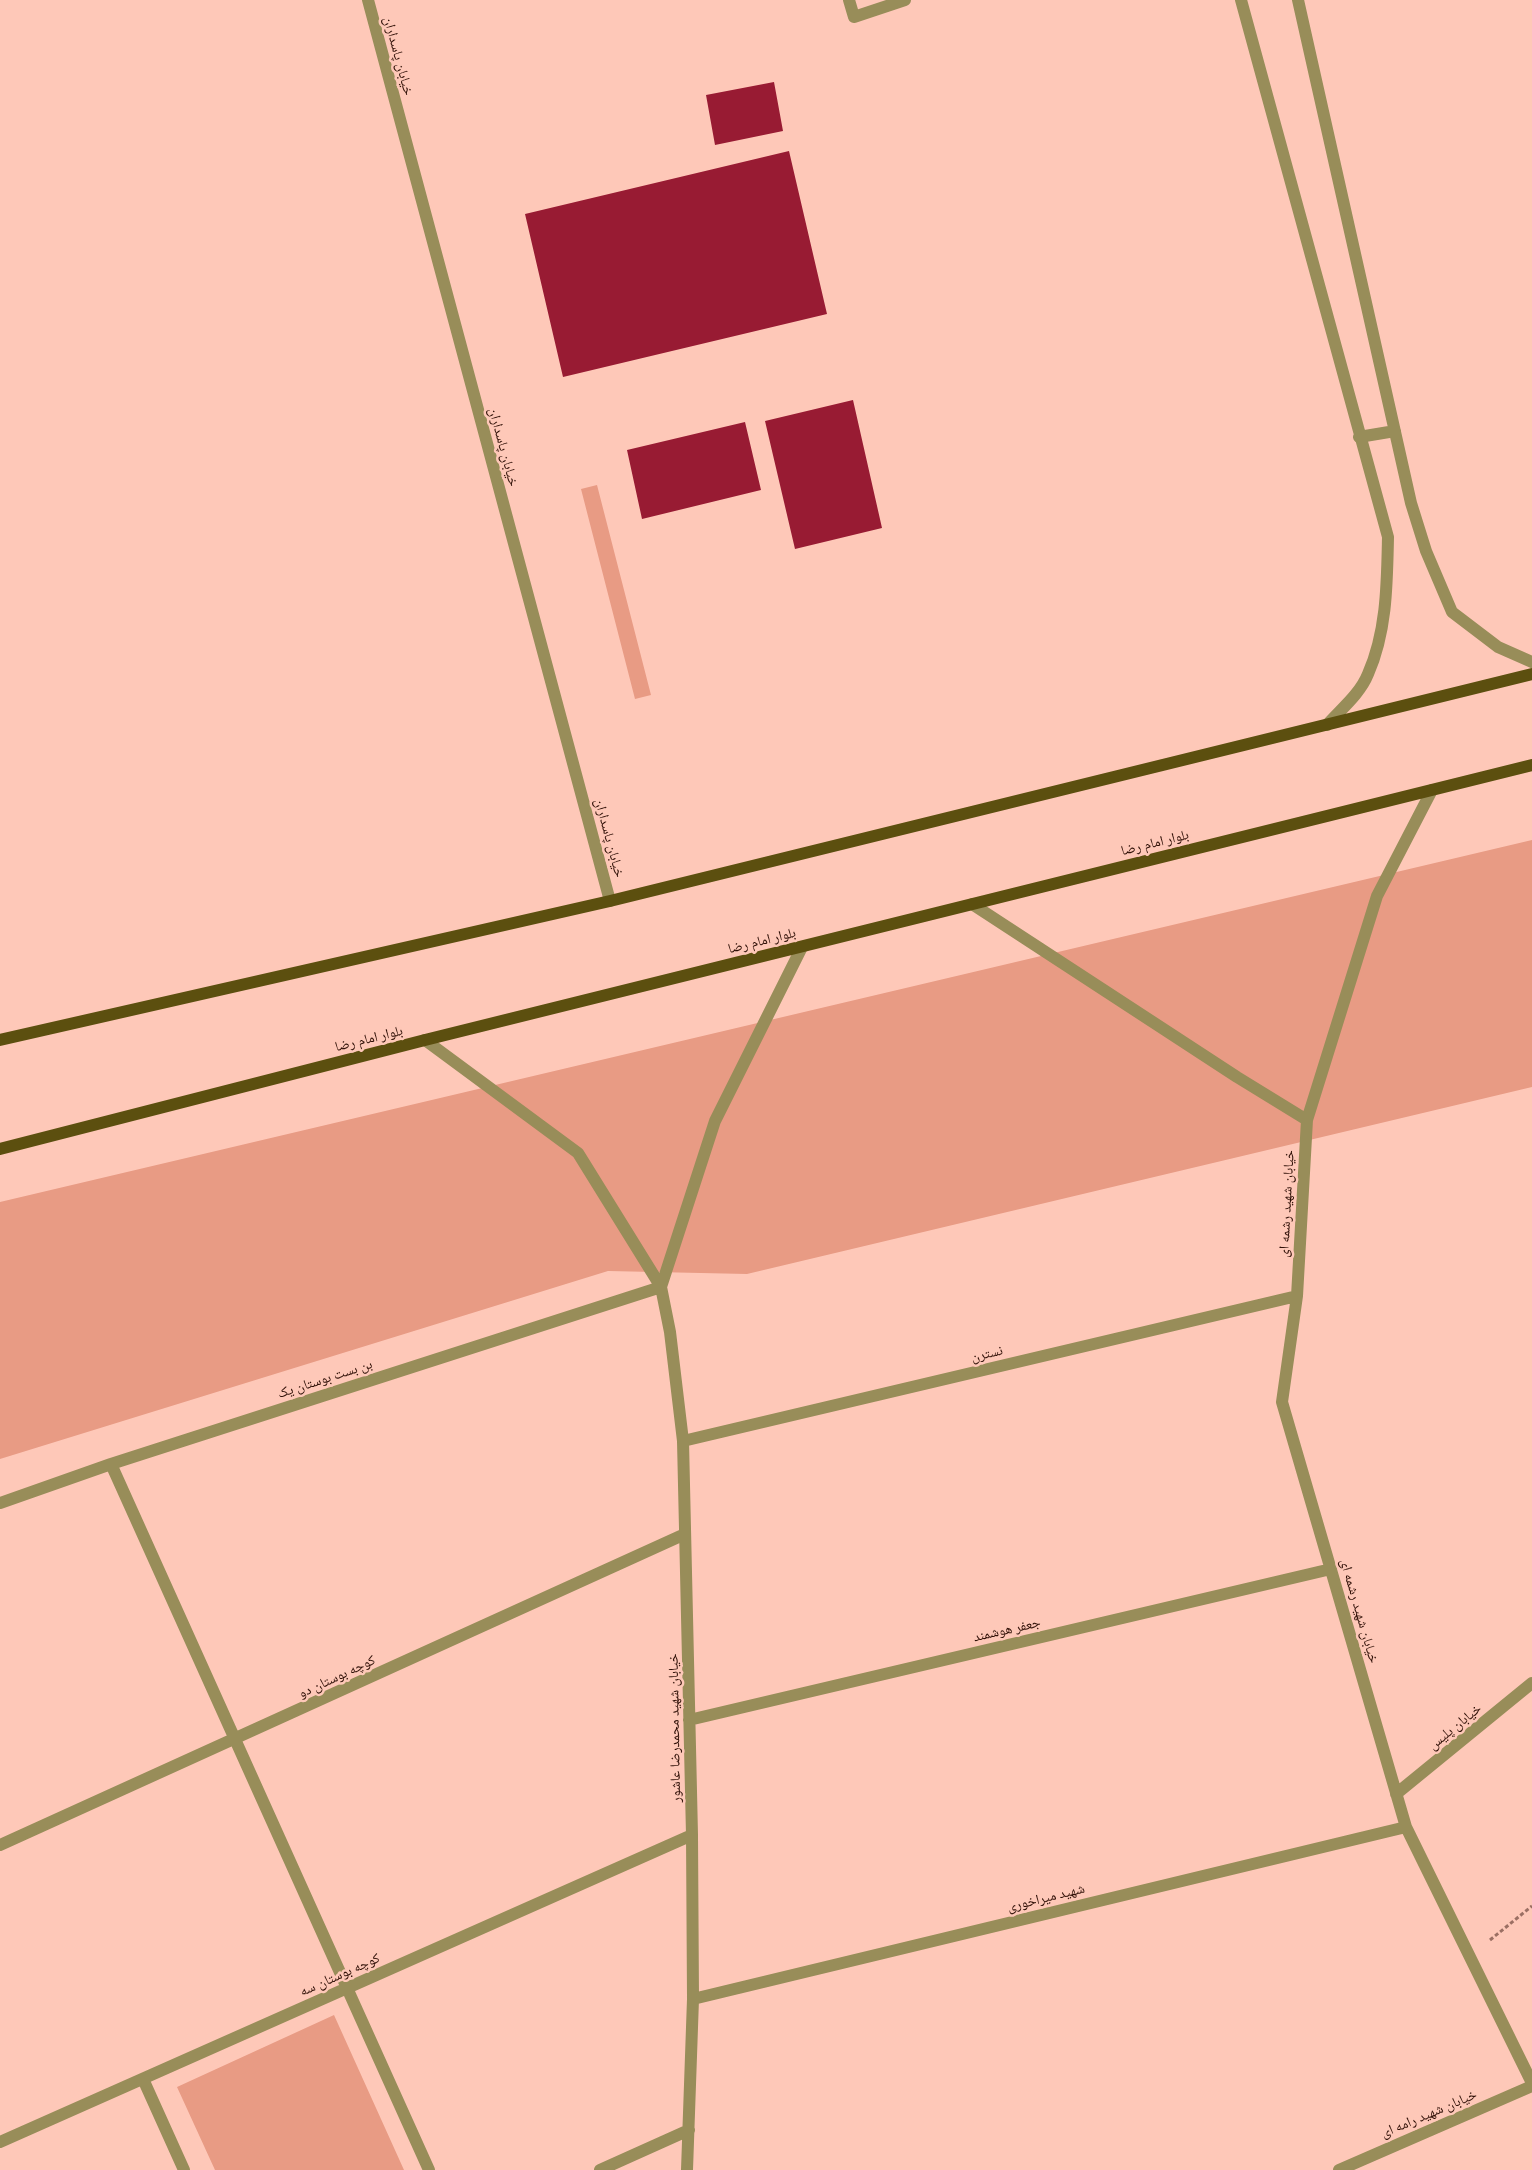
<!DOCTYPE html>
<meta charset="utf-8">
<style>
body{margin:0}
canvas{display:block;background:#fec8b8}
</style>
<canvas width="1532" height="2170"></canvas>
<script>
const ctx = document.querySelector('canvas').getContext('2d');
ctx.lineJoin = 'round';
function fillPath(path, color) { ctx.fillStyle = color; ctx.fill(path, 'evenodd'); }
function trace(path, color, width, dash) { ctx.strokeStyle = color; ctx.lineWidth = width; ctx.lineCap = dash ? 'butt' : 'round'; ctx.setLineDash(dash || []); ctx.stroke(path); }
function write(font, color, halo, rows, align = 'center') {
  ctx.font = font + ' "Fira Sans Condensed","Noto Naskh Arabic",sans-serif'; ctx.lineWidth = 5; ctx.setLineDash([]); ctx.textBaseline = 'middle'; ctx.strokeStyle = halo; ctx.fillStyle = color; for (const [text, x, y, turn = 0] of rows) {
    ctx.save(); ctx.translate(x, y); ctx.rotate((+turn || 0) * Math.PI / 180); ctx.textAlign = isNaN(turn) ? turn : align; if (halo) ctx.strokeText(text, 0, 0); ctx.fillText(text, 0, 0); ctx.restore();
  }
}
const green = new Path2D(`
 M597,485L651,695L635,699L581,489Z
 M1532,840V1087L747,1274L608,1271L0,1459V1202Z
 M334,2015L404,2170H215L177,2087Z`);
const building = new Path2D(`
 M774,82L783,131L715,145L706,95Z
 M789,151L827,314L563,377L525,214Z
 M853,400L882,528L795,549L765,421Z
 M745,422L761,490L642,519L627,450Z`);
const path = new Path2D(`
 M1490,1940L1532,1906`);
const minor = new Path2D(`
 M368,0L610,901
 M849,0L854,17L905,0
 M1241,0L1388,537C1387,583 1387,631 1368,674C1360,694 1341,709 1327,725
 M1298,0L1411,503L1426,551L1452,612L1498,647L1532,662
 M1359,437L1395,431
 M1432,790L1377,896L1307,1120L1297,1296L1282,1402L1406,1827L1532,2083
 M972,904L1237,1077L1307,1120
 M425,1040L578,1153L661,1287L715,1121L802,947
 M683,1441L1297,1296
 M111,1464L429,2170
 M0,1503L111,1464L661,1287L670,1332L683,1441L692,1835L693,1999L687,2170
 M689,1720L1331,1569
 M1396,1794L1532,1683
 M0,1845L685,1534
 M693,1999L1406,1827
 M143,2079L184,2170
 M0,2142L692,1835
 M600,2170L689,2130
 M1339,2170L1532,2086`);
const major = new Path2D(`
 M0,1040L610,901L1532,674
 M0,1149L425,1040L1532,765`);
const streetNames = [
 ["خیابان پاسداران",398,56,75],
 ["خیابان پاسداران",503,447,75],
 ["خیابان پاسداران",609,838,75],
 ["بلوار امام رضا",1155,843,-14],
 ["بلوار امام رضا",762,941,-14],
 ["بلوار امام رضا",369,1039,-14],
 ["خیابان شهید رشمه ای",1287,1204,-87],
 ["نسترن",987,1354,-13],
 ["بن بست بوستان یک",325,1379,-18],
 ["خیابان شهید رشمه ای",1359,1611,74],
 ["جعفر هوشمند",1007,1630,-13],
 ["کوچه بوستان دو",337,1677,-25],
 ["خیابان پلیس",1455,1727,-39],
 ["خیابان شهید محمدرضا عاشور",675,1728,-91],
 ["شهید میراخوری",1046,1898,-14],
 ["کوچه بوستان سه",340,1975,-24],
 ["خیابان شهید رامه ای",1429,2114,-23]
];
fillPath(green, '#e89b84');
fillPath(building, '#981b33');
trace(path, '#9b6f63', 3, [4, 2.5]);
trace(minor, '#988d59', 12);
trace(major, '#5c4f0f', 12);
write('14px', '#2f0f06', '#fec8b8', streetNames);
</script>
